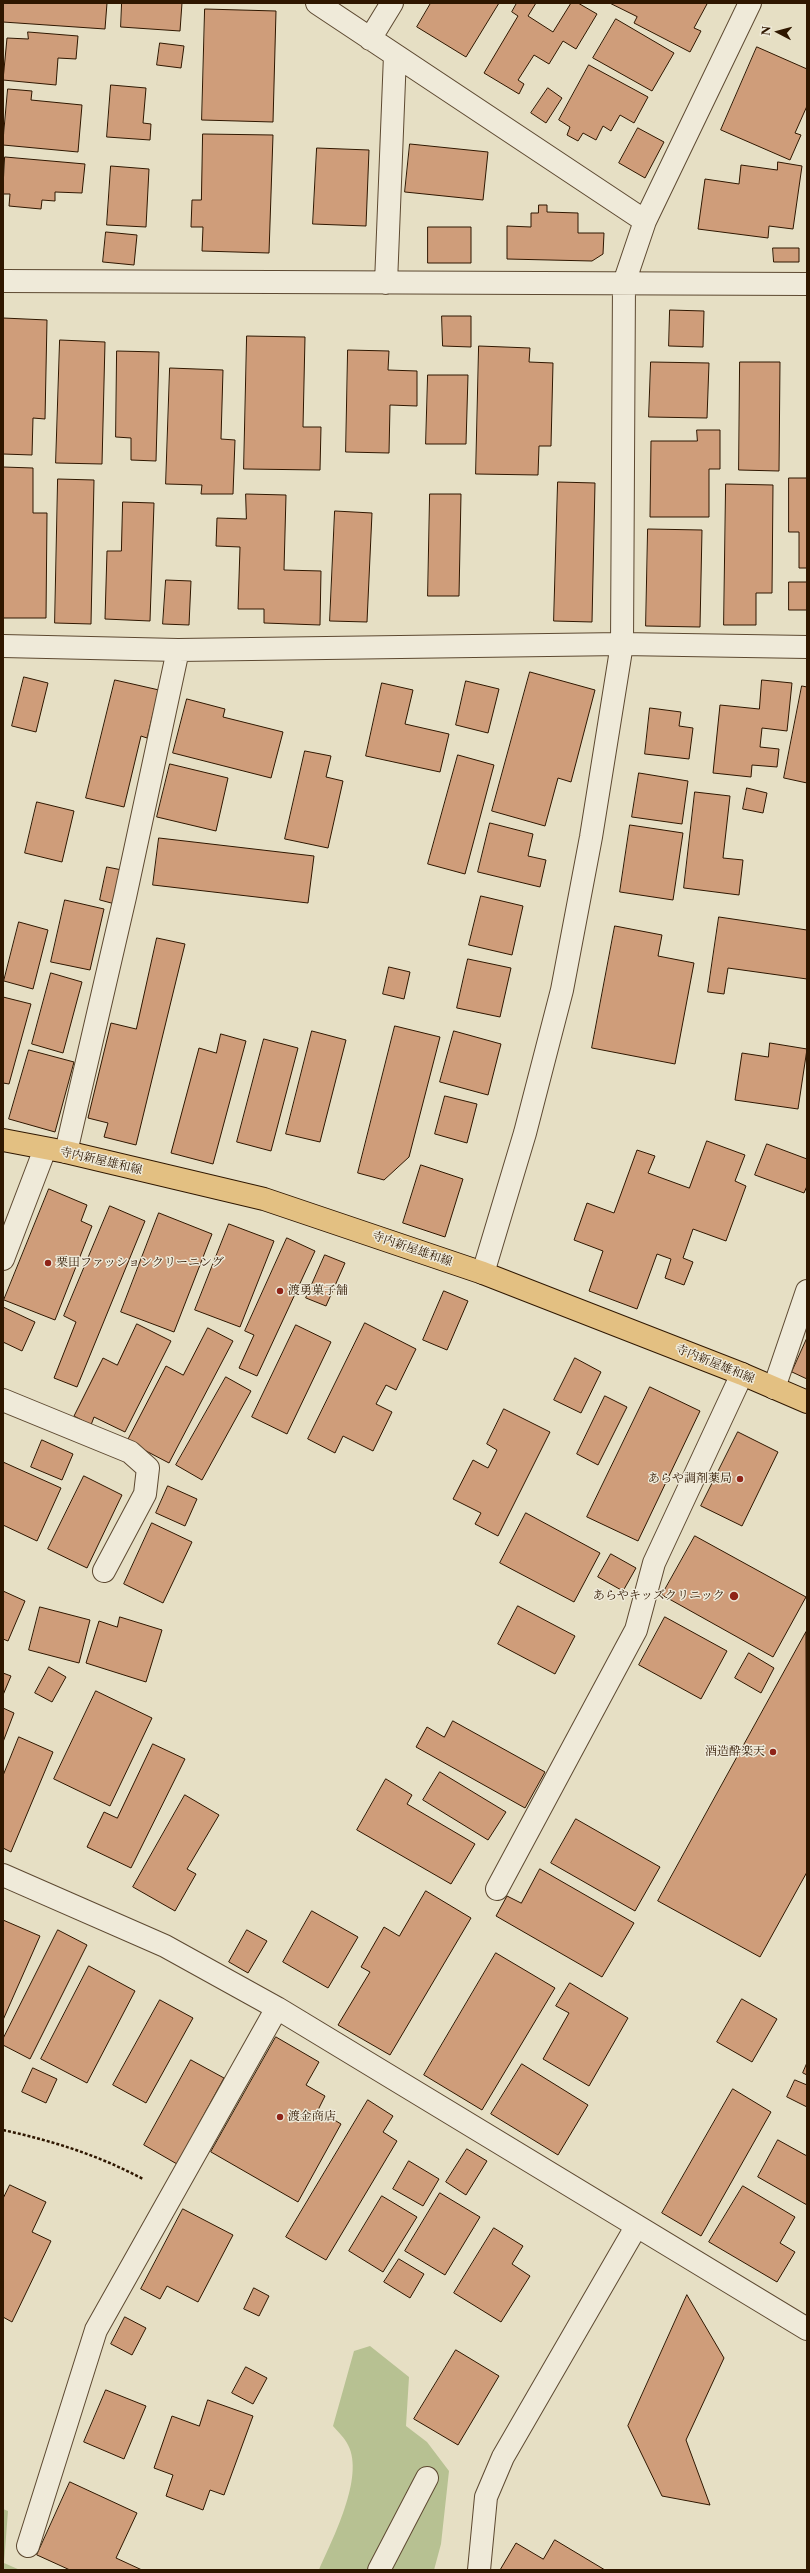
<!DOCTYPE html>
<meta charset="utf-8">
<style>
body{margin:0}
#map{position:relative;width:810px;height:2573px;overflow:hidden;background:#e6dfc4;font-family:"Libre Caslon Text",serif}
canvas{display:block}
.frame{position:absolute;inset:0;border:4px solid #2f1700;pointer-events:none}
.north{position:absolute;left:758px;top:12px;width:40px;height:40px;-webkit-text-stroke:3px #efead9;paint-order:stroke;rotate:276deg;font-size:11px;font-weight:700;line-height:16px;text-align:center;color:#2f1700}
.north::after{content:'';display:block;margin:auto;width:14px;height:18px;background:#2f1700;clip-path:polygon(50% 0,100% 100%,50% 72%,0 100%)}
</style>
<div id="map">
<canvas width="810" height="2573"></canvas>
<div class="frame"></div>
<div class="north">N</div>
</div>
<script>
const ctx = document.querySelector('canvas').getContext('2d');
ctx.lineJoin = 'round';
function fillPath(path, color) { ctx.fillStyle = color; ctx.fill(path, 'evenodd'); }
function trace(path, color, width, dash) { ctx.strokeStyle = color; ctx.lineWidth = width; ctx.lineCap = dash ? 'butt' : 'round'; ctx.setLineDash(dash || []); ctx.stroke(path); }
function write(font, color, halo, rows, align = 'center') {
  ctx.font = font + ' "Libre Caslon Text","Noto Serif JP",serif'; ctx.lineWidth = 3; ctx.setLineDash([]); ctx.textBaseline = 'middle'; ctx.strokeStyle = halo; ctx.fillStyle = color; for (const [text, x, y, turn = 0] of rows) {
    ctx.save(); ctx.translate(x, y); ctx.rotate((+turn || 0) * Math.PI / 180); ctx.textAlign = isNaN(turn) ? turn : align; if (halo) ctx.strokeText(text, 0, 0); ctx.fillText(text, 0, 0); ctx.restore();
  }
}
const green = new Path2D(`
 M370,2346L409,2377L406,2426L427,2442L449,2471L441,2544L434,2570H319C332,2540 365,2477 348,2445C345,2438 338,2432 333,2426L354,2351Z
 M3,2509L8,2511L4,2563L20,2570H3Z`);
const building = new Path2D(`
 M3,3H107L105,29L3,22Z
 M122,3H182L180,31L121,27Z
 M431,3H499L466,57L417,27Z
 M517,3H536L528,16L553,32L571,3H578L597,14L576,49L563,41L549,64L534,55L518,80L524,84L519,94L484,73L518,16L512,12Z
 M610,3H705L707,4L694,28L701,31L690,52L634,23L637,17Z
 M205,9L276,11L273,122L202,120Z
 M616,19L674,53L652,91L593,58Z
 M28,32L78,36L76,59L58,58L56,85L3,80L7,38L28,39Z
 M160,43L184,46L181,68L157,65Z
 M757,47L807,69V106L795,133L801,135L790,160L721,130Z
 M589,65L648,97L634,123L620,115L611,131L603,126L596,140L583,133L578,141L567,135L570,127L559,120Z
 M111,85L146,88L143,123L151,124L150,140L107,137Z
 M548,88L562,98L546,123L531,113Z
 M8,89L32,91L31,100L82,105L78,152L3,145Z
 M638,128L664,142L645,178L619,163Z
 M203,134L273,135L269,253L202,251L203,227H191L192,200H201Z
 M410,144L488,152L483,200L405,192Z
 M317,148L369,150L366,226L313,224Z
 M5,157L85,164L82,193L55,192V201L42,200L41,209L9,206L10,194H3Z
 M778,162L802,166L793,229L769,226L768,238L698,229L705,179L739,184L741,165L777,170Z
 M111,166L149,169L146,227L107,225Z
 M539,205H547V212L578,213V233H604L603,254L592,261L507,259V226L531,227V213H538Z
 M428,227H471V263H428Z
 M106,232L137,235L134,265L103,262Z
 M773,248H799V262H774Z
 M670,310L704,311L703,347L669,346Z
 M442,316H471V347L443,346Z
 M3,318L47,320L45,419L33,418L32,455L3,454Z
 M247,336L305,337L303,427H321L320,470L244,469Z
 M60,340L105,342L102,464L56,463Z
 M479,346L530,348L529,362L553,363L551,446H539L538,475L476,474Z
 M348,350L389,351L388,370L417,371V406L390,405L389,453L346,452Z
 M117,351L159,352L156,461L131,460V438L116,437Z
 M651,362L709,363L707,418L649,417Z
 M740,362H780L779,471L739,470Z
 M170,368L223,370L221,439L235,440L233,494H201L202,485L166,484Z
 M428,375H468L466,444H426Z
 M697,430H720V469H709V517H650L651,441H697Z
 M3,467L33,468V513H47L46,618H3Z
 M789,478H807V568H799V532H789Z
 M58,479L94,480L91,624L55,623Z
 M558,482L595,483L592,622L554,621Z
 M726,484L773,485L772,593H756V625H724Z
 M246,494L286,495L284,570L321,571L320,625L264,623V609H238L240,547L216,546L217,518L246,519Z
 M430,494H461L459,596H428Z
 M123,502L154,503L150,621L105,619L107,551H121Z
 M335,511L372,513L367,622L330,621Z
 M648,529L702,530L700,627L646,626Z
 M166,580L191,581L189,625L163,624Z
 M789,582H807V610H789Z
 M530,672L595,690L571,782L558,778L545,826L492,811Z
 M24,677L48,683L36,732L12,726Z
 M115,680L159,690L147,738L141,736L124,807L86,798Z
 M762,680L792,683L787,731L762,728L760,747L779,749L777,767L752,765L751,777L713,773L720,705L759,709Z
 M466,681L499,689L488,733L456,725Z
 M382,683L413,690L405,724L449,734L440,772L366,756Z
 M802,686L807,687V783L784,778Z
 M187,699L225,709L223,717L283,732L271,778L173,753Z
 M650,708L681,712L679,726L693,728L689,759L645,754Z
 M305,751L331,756L326,777L343,781L328,848L285,839Z
 M458,755L494,765L465,874L428,864Z
 M170,764L228,778L216,831L157,817Z
 M639,773L688,781L682,824L632,817Z
 M747,788L767,793L763,813L743,809Z
 M695,792L730,796L723,858L743,860L739,895L684,888Z
 M37,802L74,811L62,862L25,853Z
 M490,823L533,834L528,856L546,860L540,887L478,872Z
 M630,825L683,833L673,900L620,892Z
 M159,838L314,856L308,903L153,885Z
 M107,867L122,870L115,904L100,900Z
 M481,896L523,906L512,955L469,945Z
 M65,900L104,909L90,970L51,962Z
 M719,917L807,930V979L728,968L724,994L708,992Z
 M19,922L48,930L33,989L4,981Z
 M615,926L662,935L658,956L694,963L675,1064L592,1048Z
 M157,938L185,944L136,1145L104,1137L108,1123L88,1118L111,1023L136,1029Z
 M468,959L511,968L500,1017L457,1008Z
 M389,967L410,972L404,999L383,994Z
 M51,973L82,982L63,1053L32,1044Z
 M3,997L31,1004L9,1084L3,1083Z
 M395,1026L440,1037L409,1157L384,1180L358,1173Z
 M312,1031L346,1040L320,1142L286,1134Z
 M454,1031L501,1044L488,1095L440,1082Z
 M221,1034L246,1041L213,1164L171,1153L199,1048L216,1053Z
 M264,1039L298,1048L271,1151L237,1142Z
 M770,1043L807,1049L798,1109L735,1100L742,1053L768,1057Z
 M29,1050L74,1062L55,1132L9,1119Z
 M445,1096L477,1104L467,1143L435,1134Z
 M707,1141L745,1155L735,1181L746,1186L726,1241L693,1229L683,1258L693,1262L684,1285L665,1278L671,1259L657,1254L637,1309L589,1291L603,1251L574,1240L587,1203L614,1213L637,1150L655,1156L648,1173L689,1188Z
 M767,1144L807,1159V1186L804,1193L755,1175Z
 M421,1165L463,1179L445,1237L403,1223Z
 M49,1189L87,1205L81,1221L92,1226L55,1320L4,1300Z
 M110,1206L145,1221L77,1387L54,1378L76,1322L64,1316Z
 M159,1213L212,1234L174,1332L121,1312Z
 M229,1224L274,1241L240,1327L195,1310Z
 M287,1238L315,1251L257,1376L239,1368L254,1335L245,1331Z
 M325,1255L345,1263L326,1306L306,1298Z
 M444,1291L468,1301L447,1350L423,1340Z
 M3,1307L35,1322L22,1351L3,1342Z
 M365,1323L416,1349L396,1390L386,1385L376,1404L392,1412L373,1451L343,1436L335,1453L308,1439Z
 M137,1324L171,1341L125,1432L94,1417L91,1425L74,1416L103,1358L117,1365Z
 M296,1325L331,1342L287,1434L252,1417Z
 M208,1328L233,1341L169,1463L127,1441L166,1366L183,1375Z
 M807,1338V1379L792,1372Z
 M575,1358L601,1372L581,1413L554,1400Z
 M226,1377L251,1391L202,1480L176,1465Z
 M650,1387L700,1411L638,1541L587,1517Z
 M605,1396L627,1407L598,1465L577,1454Z
 M504,1409L550,1432L498,1536L475,1524L481,1513L453,1499L473,1460L488,1468L497,1450L487,1444Z
 M738,1432L778,1452L742,1526L701,1506Z
 M42,1440L73,1454L62,1480L31,1467Z
 M3,1462L61,1488L37,1541L3,1525Z
 M84,1476L122,1495L87,1568L48,1549Z
 M168,1486L197,1499L185,1526L156,1513Z
 M526,1513L600,1553L574,1602L500,1563Z
 M152,1523L192,1542L163,1603L124,1584Z
 M695,1536L806,1597L773,1657L662,1595Z
 M611,1554L636,1568L623,1591L598,1577Z
 M3,1591L25,1601L8,1641L3,1639Z
 M518,1606L575,1636L555,1674L498,1644Z
 M40,1607L90,1620L79,1663L29,1650Z
 M120,1617L162,1630L146,1682L86,1663L99,1621L117,1627Z
 M665,1617L727,1651L701,1699L639,1665Z
 M806,1632L807,1872L760,1957L658,1901Z
 M749,1653L774,1668L761,1693L735,1678Z
 M49,1667L66,1677L52,1702L35,1693Z
 M3,1673L11,1676L3,1695Z
 M96,1691L152,1718L110,1806L54,1779Z
 M3,1708L14,1713L3,1742Z
 M453,1721L545,1772L525,1808L416,1747L427,1727L444,1737Z
 M19,1737L53,1752L11,1852L3,1848V1776Z
 M153,1744L185,1759L131,1868L87,1847L104,1812L117,1818Z
 M440,1772L506,1812L488,1840L423,1800Z
 M386,1779L412,1795L407,1804L475,1844L451,1884L357,1830Z
 M185,1795L219,1815L187,1869L196,1874L175,1911L133,1887Z
 M576,1819L660,1867L635,1911L551,1863Z
 M540,1869L634,1923L602,1977L496,1916L507,1896L521,1903Z
 M426,1891L471,1918L390,2055L338,2025L370,1972L361,1967L384,1927L399,1936Z
 M312,1911L358,1937L328,1988L283,1962Z
 M3,1920L40,1936L3,2020Z
 M58,1930L87,1945L30,2059L3,2045V2039Z
 M247,1930L267,1941L248,1973L229,1962Z
 M496,1953L555,1988L482,2110L424,2075Z
 M89,1966L135,1991L87,2083L41,2059Z
 M570,1983L628,2018L589,2086L543,2059L569,2013L556,2006Z
 M742,1999L777,2019L752,2062L717,2042Z
 M160,2000L193,2018L146,2103L113,2085Z
 M276,2037L319,2062L306,2085L325,2096L318,2110L341,2124L298,2202L211,2152Z
 M191,2060L224,2078L177,2164L144,2145Z
 M807,2063V2075L803,2073Z
 M522,2064L588,2105L558,2155L491,2114Z
 M33,2068L57,2079L46,2103L22,2092Z
 M795,2080L807,2085V2107L787,2097Z
 M733,2089L771,2112L701,2236L662,2213Z
 M368,2100L393,2116L383,2132L397,2141L326,2260L286,2237Z
 M778,2140L807,2156V2205L758,2177Z
 M467,2149L487,2161L466,2195L446,2182Z
 M409,2161L439,2179L423,2206L393,2189Z
 M10,2185L46,2202L32,2232L51,2241L12,2322L3,2317V2199Z
 M743,2186L795,2217L780,2243L795,2252L777,2282L709,2242Z
 M440,2193L480,2217L445,2275L405,2251Z
 M382,2196L417,2217L383,2272L349,2251Z
 M183,2209L233,2235L198,2302L167,2286L160,2299L141,2289Z
 M494,2228L523,2246L512,2264L530,2276L501,2322L454,2293Z
 M399,2259L424,2274L410,2298L384,2282Z
 M254,2288L269,2296L259,2316L244,2309Z
 M687,2295L724,2358L686,2440L710,2505L662,2496L628,2426Z
 M125,2317L146,2328L132,2355L111,2344Z
 M456,2350L499,2376L458,2445L414,2419Z
 M246,2367L267,2378L253,2404L232,2393Z
 M106,2390L146,2406L124,2459L84,2442Z
 M208,2400L253,2416L224,2495L210,2490L203,2510L166,2496L173,2475L154,2468L172,2416L199,2426Z
 M70,2482L137,2513L116,2558L142,2570H70L37,2555Z
 M555,2540L605,2570H500L516,2543L543,2559Z`);
const path = new Path2D(`
 M3,2130C53,2141 98,2155 143,2179`);
const minor = new Path2D(`
 M317,3L645,221
 M370,39L392,3
 M3,281L807,284
 M386,283L395,55
 M3,646L178,650L622,644L807,647
 M66,1152L125,897L178,650
 M3,1259L45,1149
 M483,1273L525,1133L562,990L591,837L622,644L624,283L645,221L750,3
 M774,1388L807,1291
 M3,1400L130,1452L148,1468L145,1494L104,1571
 M3,1875L165,1946L277,2008L807,2329
 M497,1889L636,1630L654,1563L742,1374
 M28,2546L96,2330L277,2008
 M379,2570L427,2478
 M479,2570L486,2497L503,2457L636,2227`);
const major = new Path2D(`
 M3,1140L66,1152L264,1199L483,1273L742,1374L807,1402`);
const markers = [
 [48,1263,4,"#8f2418"],
 [280,1291,4,"#8f2418"],
 [740,1479,4,"#8f2418"],
 [734,1596,5,"#8f2418"],
 [773,1752,4,"#8f2418"],
 [280,2117,4,"#8f2418"]
];
const streetNames = [
 ["寺内新屋雄和線",101,1161,13],
 ["寺内新屋雄和線",412,1249,19],
 ["寺内新屋雄和線",715,1364,22]
];
const poiNames = [
 ["栗田ファッションクリーニング",56,1263],
 ["渡勇菓子舗",288,1291],
 ["あらや調剤薬局",732,1479,"right"],
 ["あらやキッズクリニック",725,1596,"right"],
 ["酒造酔楽天",765,1752,"right"],
 ["渡金商店",288,2117]
];
fillPath(green, '#b7c192');
fillPath(building, '#cf9d7a');
trace(building, '#2f1700', 1);
trace(minor, '#5d4931', 24);
trace(major, '#2f1700', 24);
trace(path, '#2f1700', 2.5, [3, 2]);
trace(minor, '#efead9', 22);
trace(major, '#e3c082', 22);
for (const [x, y, r, color] of markers) { const dot = new Path2D(); dot.arc(x, y, r, 0, 2 * Math.PI); ctx.fillStyle = color; ctx.fill(dot); trace(dot, '#efead9', 1.5); }
write('12px', '#2f1700', '#efead9', streetNames);
write('12px', '#2f1700', '#efead9', poiNames, 'left');
</script>
